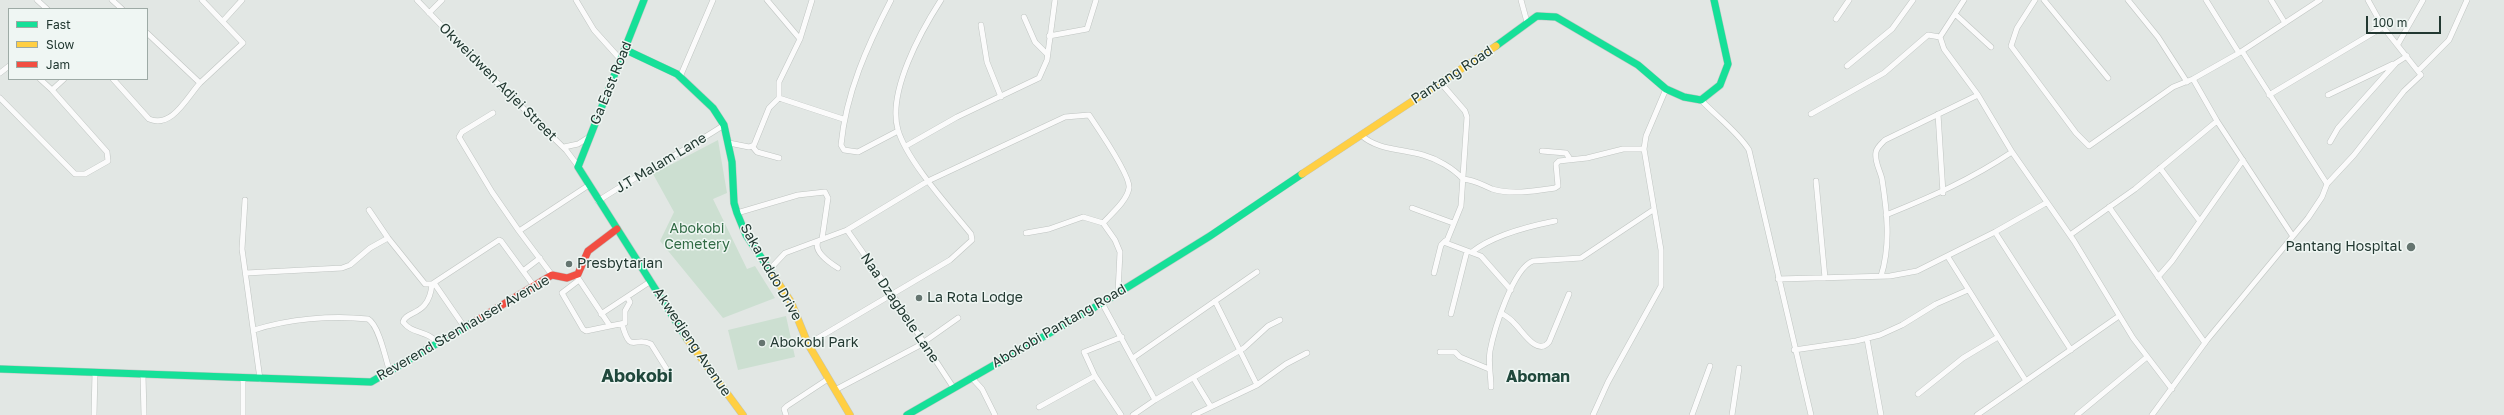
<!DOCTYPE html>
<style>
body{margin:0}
#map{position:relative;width:2504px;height:415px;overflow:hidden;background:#e2e7e4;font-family:"Golos Text",sans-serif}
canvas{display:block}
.legend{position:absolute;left:8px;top:8px;width:140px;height:72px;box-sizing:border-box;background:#eff6f3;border:1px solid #9daaa5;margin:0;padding:5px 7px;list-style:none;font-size:12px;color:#223831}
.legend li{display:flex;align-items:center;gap:8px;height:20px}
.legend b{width:20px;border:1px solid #9daaa5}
.scale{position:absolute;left:2366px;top:16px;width:75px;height:18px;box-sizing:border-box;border:2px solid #223831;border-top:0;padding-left:5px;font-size:12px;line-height:14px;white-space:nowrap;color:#223831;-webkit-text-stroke:3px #eff6f3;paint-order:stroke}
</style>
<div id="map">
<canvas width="2504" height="415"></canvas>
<ul class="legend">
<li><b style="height:5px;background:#16e098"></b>Fast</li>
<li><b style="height:5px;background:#ffcf43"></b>Slow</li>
<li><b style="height:5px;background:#f24e42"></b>Jam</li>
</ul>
<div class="scale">100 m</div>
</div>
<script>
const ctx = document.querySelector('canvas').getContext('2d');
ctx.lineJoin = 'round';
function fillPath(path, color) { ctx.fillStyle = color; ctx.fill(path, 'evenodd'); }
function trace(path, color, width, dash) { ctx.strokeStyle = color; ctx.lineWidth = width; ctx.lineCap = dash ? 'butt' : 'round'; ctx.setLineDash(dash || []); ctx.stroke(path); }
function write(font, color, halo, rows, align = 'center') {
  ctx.font = font + ' "Golos Text",sans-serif'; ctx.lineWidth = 3; ctx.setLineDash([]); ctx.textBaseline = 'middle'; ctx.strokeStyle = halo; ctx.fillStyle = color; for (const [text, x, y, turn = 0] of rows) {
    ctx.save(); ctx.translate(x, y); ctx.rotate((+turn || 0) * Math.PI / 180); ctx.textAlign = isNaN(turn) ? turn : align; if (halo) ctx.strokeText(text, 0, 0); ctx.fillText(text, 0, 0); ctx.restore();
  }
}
const green = new Path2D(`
 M718,140L727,193L713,199L747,269L755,266L775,298L723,318L660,241L674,212L653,174Z
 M786,316L795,357L738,370L728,330Z`);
const street = new Path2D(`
 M37,0L47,9
 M112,0L122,9
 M417,0L488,74L566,150L578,166
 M576,0L594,30L621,60
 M767,0L800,39
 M891,0C867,46 846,93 841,145L844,150L858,152L898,131
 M1521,0L1527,22
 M1964,0L1940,37L1944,49L1978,95L2012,152L2074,241L2133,338L2172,389
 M2035,0L2017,28L2011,46L2076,133L2089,146L2173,87L2193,79L2239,53L2320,0
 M2044,0L2108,78
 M2128,0L2158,37L2187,82
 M2206,0L2239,53
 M2271,0L2285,23
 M429,13L442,0
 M1955,14L1991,47
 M1024,17L1035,42L1047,54
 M1836,19L1849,0
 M223,21L242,0
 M981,25L987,62L1001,97
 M1049,36L1087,29L1096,0
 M2398,44L2423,0
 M2242,51L2327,184
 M1847,66L1892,29L1913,0
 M2418,71L2449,40L2467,0
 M0,73L9,66
 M680,77L713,0
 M40,79L52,90L64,79
 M113,79L149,119C172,129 187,97 200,83L147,33
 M2193,79L2217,121L2292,235
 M1440,82L1465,111L1467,117L1461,206L1446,243L1481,256L1511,290
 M200,83L243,43L202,0
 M2269,95L2383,27
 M2328,95L2393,64
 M0,98L75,174H85L108,161L107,152L52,90
 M779,98L843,119
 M1701,100C1716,116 1738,132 1749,150L1811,415
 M493,113L462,132L459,137L492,192L519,231
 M1811,114L1884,73L1928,35L1940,37
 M1938,114L1943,193
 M1361,135C1377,150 1402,149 1423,155C1437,159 1453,168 1463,179C1475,180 1482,185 1492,189C1512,195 1535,191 1555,188L1558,186L1556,164L1559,161L1587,158L1623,149H1644
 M2330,142L2338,128L2396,63L2407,56
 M729,143L749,147L754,145L769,108L779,98V82L800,39L812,0
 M752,146L757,152L779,158
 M906,146L957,117L1039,78L1047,60L1055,0
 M564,147L578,144L589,137
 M1542,151L1566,153L1570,159
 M2160,168L2199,220
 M1816,181L1825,278
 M245,200L242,249L260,379
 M598,201C639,174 683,152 724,125
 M2109,207L2205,343
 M1412,208L1453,223
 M369,210L388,238L425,284H432L499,240L501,241L534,286
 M737,213L798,195L825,192L828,198L822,239
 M1886,215C1933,196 1970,180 2012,152
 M847,230L892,294L953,387
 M1995,232L2071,350
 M1026,233L1049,229L1083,217L1103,223L1115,240L1120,252L1118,292
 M2070,235L2135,189L2217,121
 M818,241C813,252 830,263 838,268
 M1472,252C1492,236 1530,226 1555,221
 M1948,257L2026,381
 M770,269L785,253L847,230L928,181L1065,117L1089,115C1097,127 1131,176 1129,188C1127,201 1111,214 1103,223
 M523,271L540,258
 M246,273L342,268L350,265L370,248L388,238
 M1434,273L1441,245L1445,241
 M552,275L519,231L589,185
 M576,275L610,326L625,323V311L630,302L627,297
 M1881,276C1891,245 1887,211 1882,179C1880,170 1874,161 1876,152C1877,147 1881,144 1885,140L1978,95
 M2158,277L2172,261L2243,160
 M1778,279L1890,276L1917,271L1995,232L2046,203
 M579,280L562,293L583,329L586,331L610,326
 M434,283L465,328
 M432,284C429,317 406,310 403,322C413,335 426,329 439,344
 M1215,301L1257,385
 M1102,303L1155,400L1244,348L1268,326L1280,320
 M1501,313C1506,316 1511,319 1514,323C1522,330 1537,357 1549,342L1569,294
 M601,314L651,281
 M1451,314L1467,251
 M622,324C631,356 634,335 651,344L666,368
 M254,330C288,319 332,315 368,319C379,325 386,360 390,373
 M1867,339L1881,415
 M924,342L958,318
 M808,344L950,260L972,240L971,234C950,208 907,161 898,130C887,92 921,31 941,0
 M1794,350L1856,341L1880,335L1902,325L1936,304L1968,290
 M1440,352H1455L1460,357L1489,369
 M1133,358L1257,272
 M143,375L144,415
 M971,377L982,389L995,415
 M1194,379L1211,407
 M1491,387C1491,375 1488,363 1490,351C1494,330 1513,268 1533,261L1581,258L1653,210
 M835,390L924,343
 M1918,394L1963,358L1998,337
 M1039,407L1095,376
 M94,415L95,372
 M243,415V379
 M786,415L784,409L787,406L828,379
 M1121,415L1095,376L1084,352L1122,337
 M1133,415L1155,400
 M1194,415L1257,385L1286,364L1307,353
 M1593,415L1608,382L1661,286V250L1644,149L1646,136L1666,89
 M1692,415L1710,366
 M1732,415L1739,368
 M1977,415L2119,316
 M2077,415L2147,357
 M2152,415L2207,340L2308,218L2322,197L2327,184L2354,155L2404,91L2421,75L2383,27L2368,0`);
const fast = new Path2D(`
 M644,0L578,167L687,339
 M1496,46L1537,16L1556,17L1638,65L1666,89L1684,97L1701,100L1720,85L1728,64L1714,0
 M626,50L677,74L713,108L724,125L732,162L734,203L737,213L746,235L773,275
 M0,369L371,382L472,323
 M907,415L1102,303L1210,236L1302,174`);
const slow = new Path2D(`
 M1302,174L1496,46
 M773,275L791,302L808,344L850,415
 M687,339L743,415`);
const jam = new Path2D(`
 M472,323L552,275L567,278L578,274L588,251L617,229`);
const markers = [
 [2411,247,5,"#657570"],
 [569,264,4,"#657570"],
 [919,298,4,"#657570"],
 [762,343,4,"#657570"]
];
const streetNames = [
 ["Pantang Road",1452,75,-33],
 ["Okweidwen Adjei Street",498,82,45],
 ["Ga East Road",611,83,-68],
 ["J.T Malam Lane",661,163,-31],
 ["Saka Addo Drive",771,272,60],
 ["Naa Dzagbele Lane",900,308,56],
 ["Abokobi Pantang Road",1059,326,-30],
 ["Reverend Stenhauser Avenue",463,328,-30],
 ["Akwedjeng Avenue",692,342,56]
];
const parkNames = [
 ["Abokobi",697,229],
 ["Cemetery",697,245]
];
const poiNames = [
 ["Pantang Hospital",2402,247,"right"],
 ["Presbytarian",577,264],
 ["La Rota Lodge",927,298],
 ["Abokobi Park",770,343]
];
const quarterNames = [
 ["Aboman",1538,377]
];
const districtNames = [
 ["Abokobi",637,376]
];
fillPath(green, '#ccdfd1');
trace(street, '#bfc4c1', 6);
trace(fast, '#bec5c2', 8);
trace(slow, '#bec5c2', 8);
trace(jam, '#bec5c2', 8);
trace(street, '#fbfbfb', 5);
trace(fast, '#16e098', 7);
trace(slow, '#ffcf43', 7);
trace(jam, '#f24e42', 7);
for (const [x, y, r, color] of markers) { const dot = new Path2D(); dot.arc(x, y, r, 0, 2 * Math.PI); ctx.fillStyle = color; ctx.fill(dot); trace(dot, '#eff6f3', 1.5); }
write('14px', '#223831', '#eff6f3', streetNames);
write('14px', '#306a44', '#eff6f3', parkNames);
write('14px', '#223831', '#eff6f3', poiNames, 'left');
write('bold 16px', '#20483c', '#eff6f3', quarterNames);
write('bold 18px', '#20483c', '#eff6f3', districtNames);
</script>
